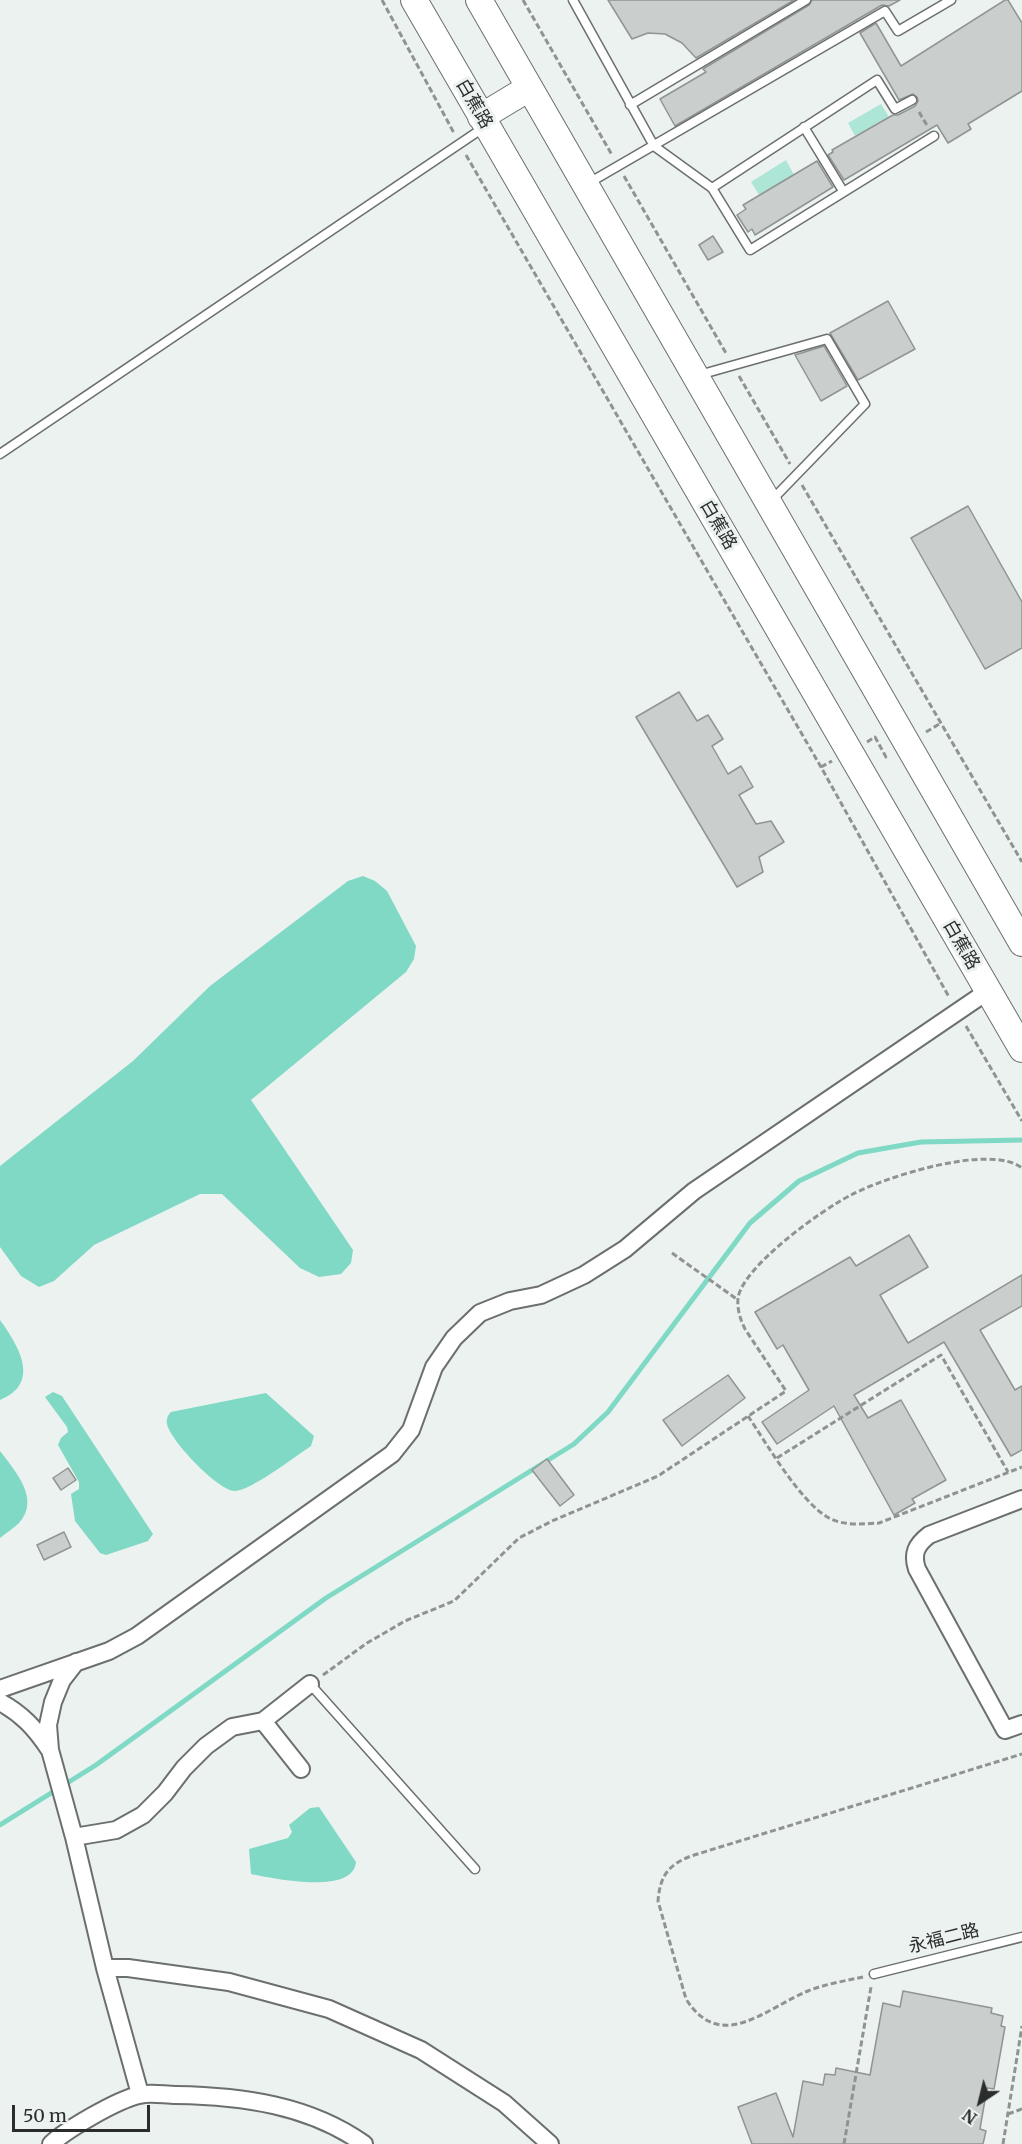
<!DOCTYPE html>
<meta charset="utf-8">
<style>
body{margin:0}
#map{position:relative;width:1022px;height:2144px;overflow:hidden;background:#ecf2f0;font-family:Merriweather,serif}
canvas{display:block}
.north{position:absolute;left:950px;top:2072px;width:60px;height:60px;-webkit-text-stroke:4px #ecf2f0;paint-order:stroke;rotate:215deg;font-size:16px;font-weight:700;line-height:24px;text-align:center;color:#2b2d2d}
.north::after{content:'';display:block;margin:auto;width:21px;height:27px;background:#2b2d2d;clip-path:polygon(50% 0,100% 100%,50% 72%,0 100%)}
.scale{position:absolute;left:12px;top:2105px;width:138px;height:27px;box-sizing:border-box;border:3px solid #2b2d2d;border-top:0;padding-left:8px;font-size:18px;line-height:21px;white-space:nowrap;color:#2b2d2d;-webkit-text-stroke:4px #ecf2f0;paint-order:stroke}
</style>
<div id="map">
<canvas width="1022" height="2144"></canvas>
<div class="north">N</div>
<div class="scale">50 m</div>
</div>
<script>
const ctx = document.querySelector('canvas').getContext('2d');
ctx.lineJoin = 'round';
function fillPath(path, color) { ctx.fillStyle = color; ctx.fill(path, 'evenodd'); }
function trace(path, color, width, dash) { ctx.strokeStyle = color; ctx.lineWidth = width; ctx.lineCap = dash ? 'butt' : 'round'; ctx.setLineDash(dash || []); ctx.stroke(path); }
function write(font, color, halo, rows, align = 'center') {
  ctx.font = font + ' Merriweather,"Noto Sans SC",serif'; ctx.lineWidth = 6; ctx.setLineDash([]); ctx.textBaseline = 'middle'; ctx.strokeStyle = halo; ctx.fillStyle = color; for (const [text, x, y, turn = 0] of rows) {
    ctx.save(); ctx.translate(x, y); ctx.rotate((+turn || 0) * Math.PI / 180); ctx.textAlign = isNaN(turn) ? turn : align; if (halo) ctx.strokeText(text, 0, 0); ctx.fillText(text, 0, 0); ctx.restore();
  }
}
const green = new Path2D(`
 M881,104L889,117L874,125L876,130L861,139L858,134L855,136L848,123Z
 M786,160L794,175L770,195L767,190L759,195L751,182Z`);
const water = new Path2D(`
 M363,876L375,881L387,891L416,946L414,959L406,972L251,1100L353,1250L351,1263L341,1274L319,1277L300,1268L222,1194H200L94,1245L54,1281L39,1287L21,1276L0,1247V1166L133,1061L210,986L348,881Z
 M0,1320C18,1345 42,1383 0,1400Z
 M53,1392L62,1396L153,1534L148,1541L106,1555L100,1553L75,1521L71,1494L79,1489V1482L58,1445L61,1438L68,1432L67,1427L45,1397Z
 M266,1393L314,1436L311,1446C296,1456 250,1491 235,1491C218,1491 170,1440 167,1424C166,1419 168,1415 171,1412Z
 M0,1451C15,1471 41,1499 19,1523C14,1528 6,1533 0,1538Z
 M319,1807L356,1862C353,1896 272,1878 251,1874L249,1849L288,1838L292,1832L289,1825L310,1808Z`);
const stream = new Path2D(`
 M0,1825L96,1765L326,1598L574,1444L608,1412L750,1223L799,1181L858,1153L921,1142L1022,1140`);
const building = new Path2D(`
 M608,0H794L696,58L682,43L665,34L648,33L632,39Z
 M812,0H900L889,6L882,5L675,126L660,99L706,72L703,69L809,5Z
 M1005,0H1008L1022,23V91L968,124L971,129L948,143L937,125L844,180L828,155L833,152L832,150L893,115H898L915,106L918,101L917,97L913,94L899,100L860,33L876,23L901,66Z
 M817,161L833,187L755,235L752,229L748,232L737,215L746,209L743,205Z
 M713,236L723,252L708,260L699,245Z
 M888,301L915,349L858,380L830,333Z
 M824,346L847,386L821,401L795,355Z
 M968,506L1022,602V648L985,669L911,538Z
 M679,692L697,721L708,715L723,739L712,746L728,774L741,766L753,787L739,795L756,824L771,821L784,842L759,857L763,872L737,887L636,717Z
 M909,1235L928,1267L880,1295L908,1343L1022,1275V1306L980,1330L1015,1390L1022,1386V1450L1011,1456L944,1342L854,1395L868,1418L901,1400L946,1480L912,1499L915,1503L894,1515L834,1406L777,1444L762,1422L809,1390L783,1345L777,1349L755,1312L850,1257L856,1266Z
 M728,1375L745,1398L682,1446L663,1420Z
 M547,1459L574,1495L560,1506L532,1470Z
 M68,1468L76,1480L61,1490L53,1478Z
 M64,1532L71,1547L44,1560L37,1545Z
 M903,1991L992,2008L991,2013L1003,2016L1001,2026L1005,2027L994,2089L987,2088L980,2129L986,2131L983,2144H752L738,2107L776,2093L793,2137L803,2081L823,2085L825,2074L835,2075L836,2068L870,2075L883,2003L900,2007Z`);
const path = new Path2D(`
 M382,0L454,133
 M523,0L612,155
 M919,112L928,127
 M466,155L821,767L949,997
 M624,176L727,355
 M739,376L790,464
 M802,485L1022,862
 M926,732L941,723
 M867,742L875,737L886,757L889,755
 M821,767L832,761
 M966,1026L1022,1121
 M672,1253L738,1300
 M748,1416C767,1444 800,1502 829,1518C843,1526 864,1524 879,1523L1022,1467
 M777,1458L941,1355L1008,1472
 M323,1675L367,1643L405,1621L454,1601L519,1538L552,1521L658,1476L786,1391L745,1329C740,1319 737,1309 738,1298C743,1266 823,1209 851,1195C885,1177 990,1143 1022,1168
 M863,1977C845,1981 825,1984 808,1991C766,2008 721,2054 686,1999L658,1901C660,1876 668,1865 691,1856L1022,1754
 M1008,2114L1022,2109
 M844,2144L871,1987
 M1003,2144L1022,2026`);
const service = new Path2D(`
 M573,0L654,146L712,188L750,250L934,136
 M630,105L806,0
 M804,127L843,191
 M587,184L885,11L898,31L951,0
 M712,188L877,80L895,109L912,100
 M699,375L827,339L865,404L771,501
 M0,454L483,128
 M310,1684L475,1869
 M874,1974L1022,1937`);
const minor = new Path2D(`
 M1022,1499L929,1535C916,1545 912,1554 917,1569L1005,1730L1022,1724
 M76,1662L62,1680L53,1702L48,1725L50,1750L74,1837L105,1968L140,2094
 M0,1689L109,1651L137,1636L392,1454L411,1430L434,1367L454,1338L480,1313L510,1301L541,1295L584,1275L625,1249L694,1191L988,991
 M0,1702C22,1714 35,1728 49,1749
 M263,1721L301,1769
 M74,1837L116,1830L143,1815L165,1793L184,1768L206,1746L232,1727L263,1721L310,1684
 M105,1968H128L229,1982L329,2009L421,2050L504,2103L550,2144
 M51,2144C67,2129 117,2100 139,2095C150,2092 164,2095 176,2095C242,2096 309,2105 364,2144`);
const primary = new Path2D(`
 M414,0L1022,1049
 M479,0L1022,943
 M481,117L529,88`);
const streetNames = [
 ["白蕉路",474,104,60],
 ["白蕉路",718,525,60],
 ["白蕉路",961,945,60],
 ["永福二路",944,1939,-14]
];
fillPath(green, '#ade5d7');
fillPath(water, '#7fd9c5');
trace(stream, '#7fd9c5', 5);
fillPath(building, '#cacfce');
trace(building, '#909594', 1.5);
trace(service, '#6b6f6e', 11);
trace(minor, '#6b6f6e', 20);
trace(primary, '#6b6f6e', 28);
trace(path, '#8f9392', 3, [6, 3]);
trace(service, '#fff', 8);
trace(minor, '#fff', 16);
trace(primary, '#fff', 26);
write('18px', '#2b2d2d', '#ecf2f0', streetNames);
</script>
